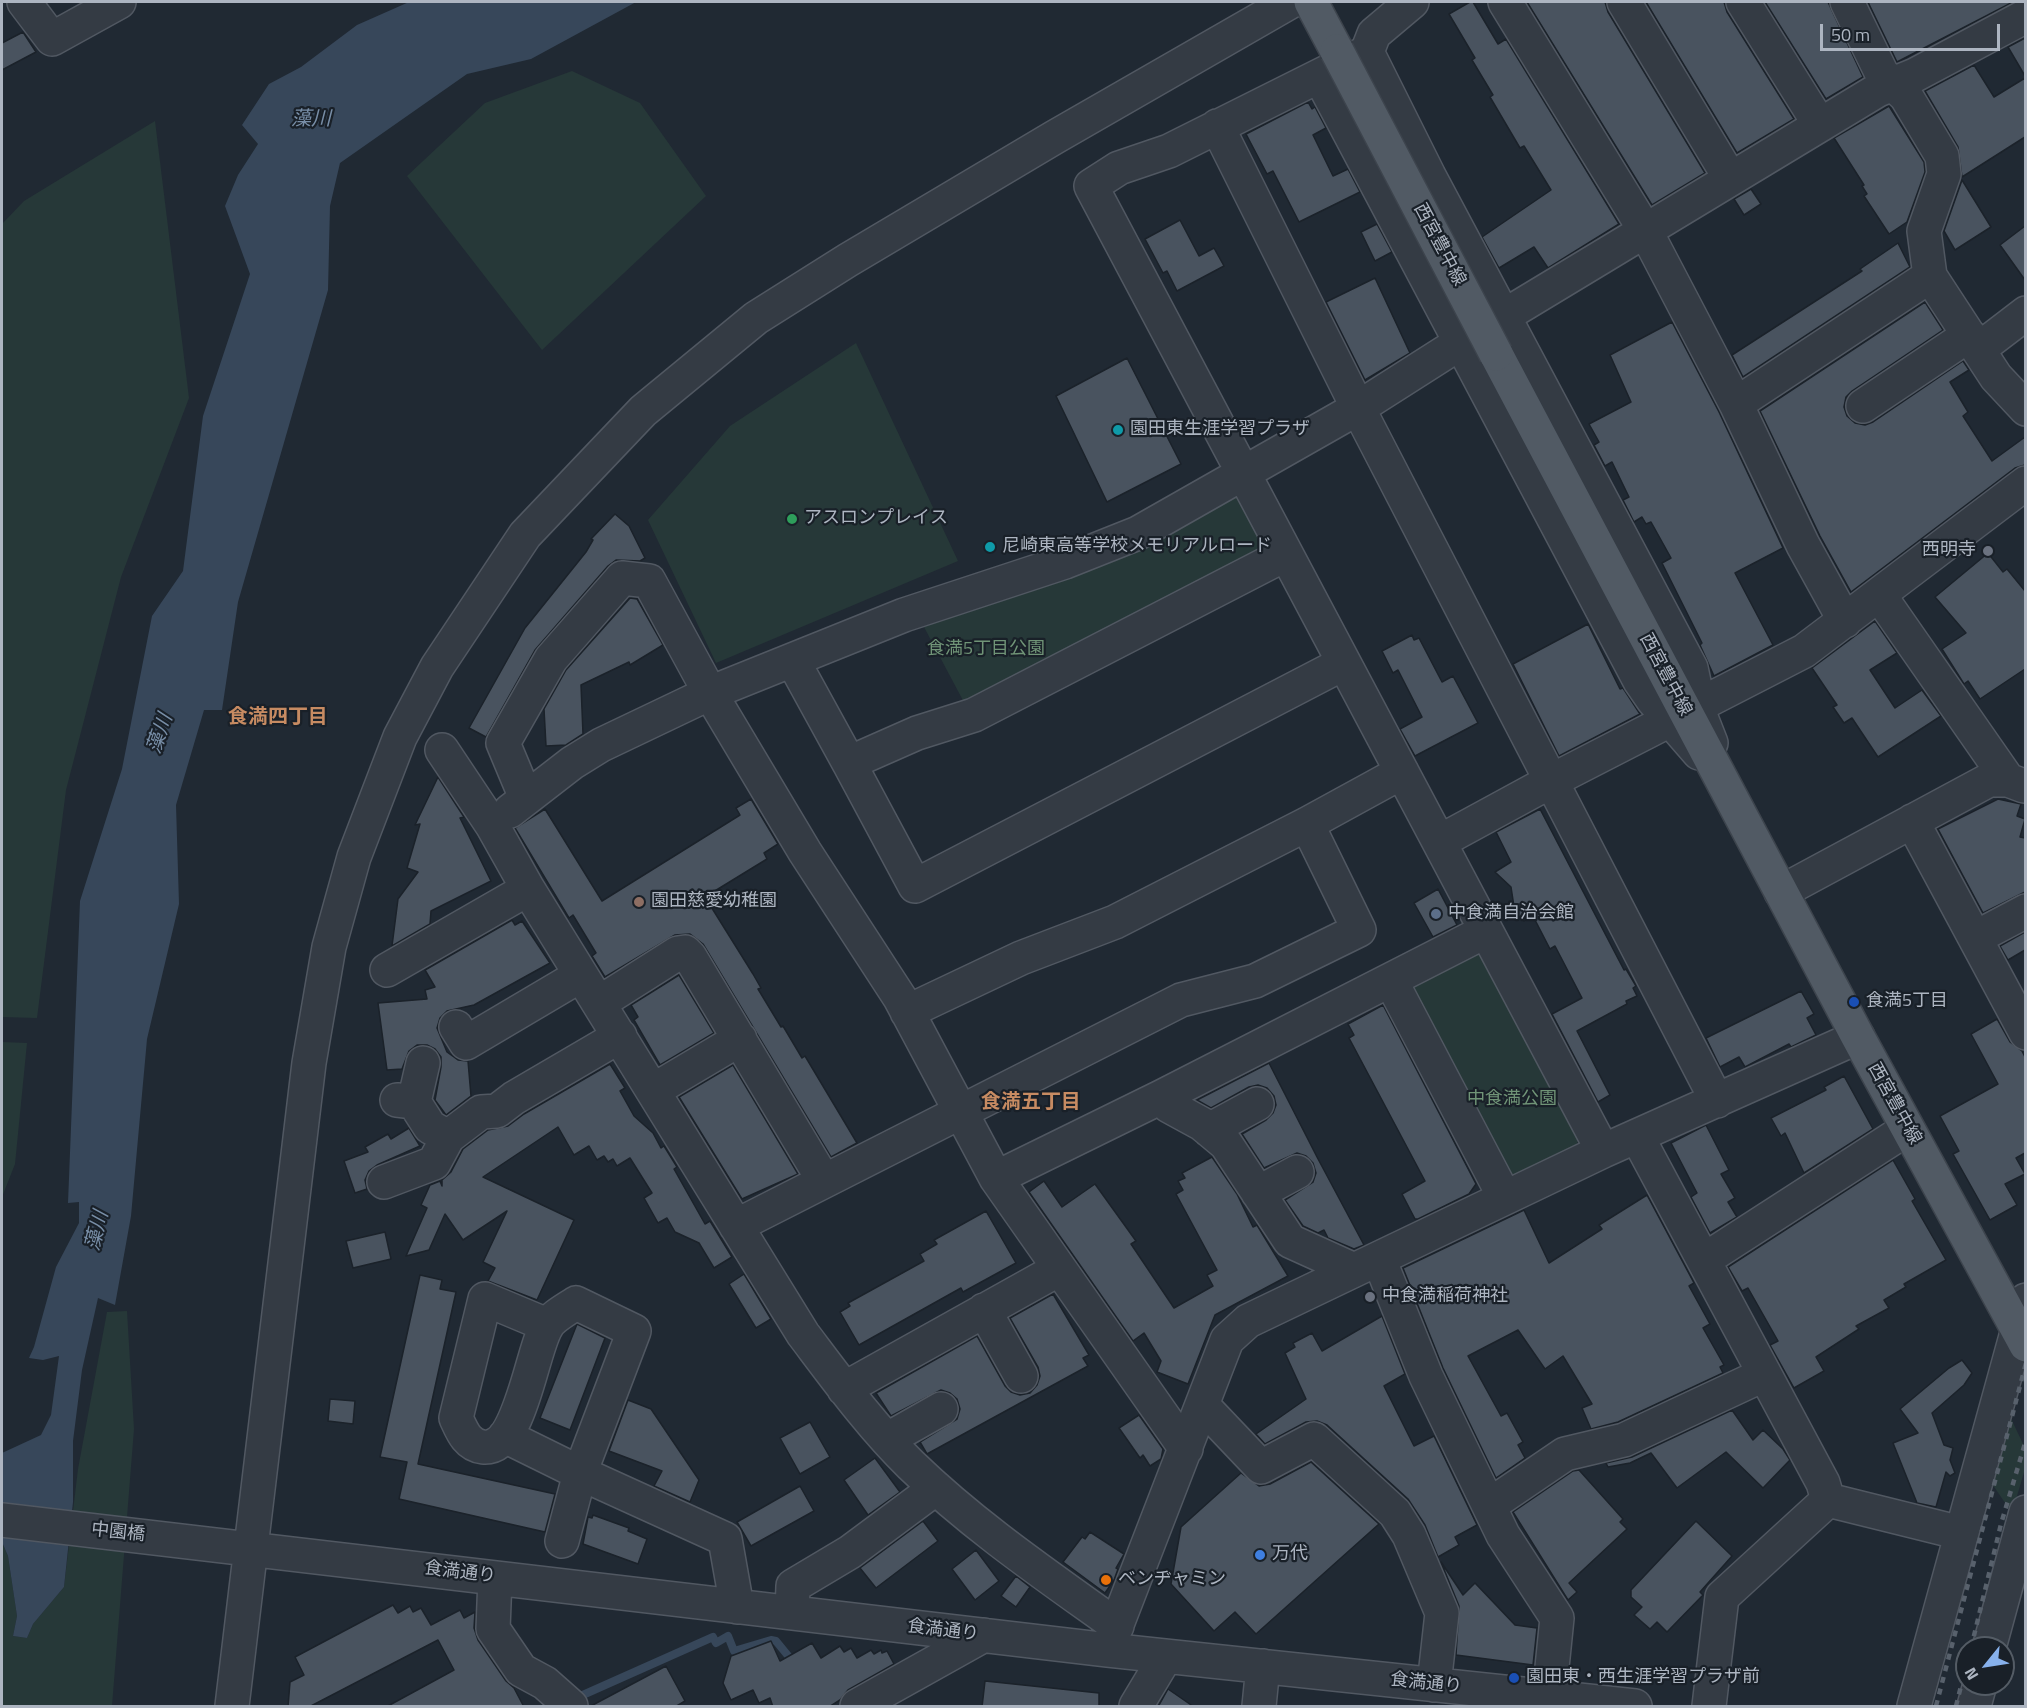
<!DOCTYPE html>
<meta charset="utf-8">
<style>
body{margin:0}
#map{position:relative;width:2027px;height:1708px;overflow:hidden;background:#202933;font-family:"Titillium Web",sans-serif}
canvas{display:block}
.frame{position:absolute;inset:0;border:3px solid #adb5c1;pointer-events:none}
.north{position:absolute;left:1955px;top:1636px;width:60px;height:60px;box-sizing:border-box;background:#192028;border:2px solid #545c65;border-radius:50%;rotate:240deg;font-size:16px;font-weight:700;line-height:24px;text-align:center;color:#adb5c1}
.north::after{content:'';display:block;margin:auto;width:21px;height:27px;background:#87b1ec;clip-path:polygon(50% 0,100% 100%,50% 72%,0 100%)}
.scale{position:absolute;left:1820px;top:24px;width:180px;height:27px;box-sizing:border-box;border:3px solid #adb5c1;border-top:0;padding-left:8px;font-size:18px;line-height:21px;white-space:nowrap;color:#adb5c1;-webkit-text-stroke:4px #192028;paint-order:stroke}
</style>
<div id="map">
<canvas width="2027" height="1708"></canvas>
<div class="frame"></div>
<div class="north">N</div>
<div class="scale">50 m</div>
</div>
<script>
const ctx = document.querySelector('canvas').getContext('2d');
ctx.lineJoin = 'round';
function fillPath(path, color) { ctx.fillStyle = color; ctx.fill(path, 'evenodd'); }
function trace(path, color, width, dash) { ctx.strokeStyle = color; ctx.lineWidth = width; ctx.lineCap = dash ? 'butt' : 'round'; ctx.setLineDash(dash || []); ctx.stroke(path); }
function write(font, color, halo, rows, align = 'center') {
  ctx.font = font + ' "Titillium Web","Noto Sans JP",sans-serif'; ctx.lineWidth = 4.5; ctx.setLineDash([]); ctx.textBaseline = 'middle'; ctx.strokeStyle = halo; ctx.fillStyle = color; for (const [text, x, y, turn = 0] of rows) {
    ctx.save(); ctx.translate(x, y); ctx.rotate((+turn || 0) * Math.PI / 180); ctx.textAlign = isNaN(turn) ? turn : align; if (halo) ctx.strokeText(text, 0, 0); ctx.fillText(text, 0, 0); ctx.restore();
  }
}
const green = new Path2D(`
 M572,71L640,103L706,196L542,350L407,176L485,103Z
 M155,121L189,398L121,577L66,790L37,1018L2,1017V224L24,201Z
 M856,343L958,561L716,663L648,520L730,426Z
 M1246,493L1273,549L967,708L924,627L1079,569Z
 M1472,952L1485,956L1580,1136L1575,1148L1513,1176L1500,1173L1407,994L1411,982Z
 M2,1042L27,1043L15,1164L2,1197Z
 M127,1311L134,1429L112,1706H2V1542L8,1556L17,1616L13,1636L27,1638L33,1624L64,1587L78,1469L107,1312Z
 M2006,1408L2025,1448V1469L2012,1513L1988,1478Z`);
const water = new Path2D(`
 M409,2H636L531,59L467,74L340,163L330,206L328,290L238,602L222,710H204L176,805L179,904L147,1039L131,1216L115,1305L98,1298L82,1370L73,1441V1502L64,1587L33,1624L27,1638L13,1636L17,1616L8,1556L2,1542V1453L41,1435L51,1415L59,1356L43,1360L29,1358L34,1347L56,1267L79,1223V1202L68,1203L80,901L122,769L152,616L183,571L203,416L250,274L225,206L238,175L258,144L242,125L269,84L301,67L357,25Z`);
const stream = new Path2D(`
 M576,1698L713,1637L716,1643L728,1636L734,1651L771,1640L776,1641L794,1663`);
const building = new Path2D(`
 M1470,2H1473L1498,44L1506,39L1619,224L1548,268L1534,247L1499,268L1482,237L1551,190L1524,146L1520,148L1490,97L1493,95L1472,60L1475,58L1449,14Z
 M1527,2H1605L1608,12L1705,173L1652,205Z
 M1646,2H1724L1727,12L1794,119L1737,153Z
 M1765,2H1828L1863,77L1826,99Z
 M1868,2H2013L1897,62Z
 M23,32L36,52L2,70V43Z
 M2025,38V76L2008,47Z
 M1974,65L1994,97L2025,78V137L1962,177L1958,147L1925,91Z
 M1308,102L1312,109L1315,107L1326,128L1313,135L1333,176L1348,169L1360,192L1299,222L1273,171L1267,174L1246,134Z
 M1889,106L1924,162L1925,172L1907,222L1889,234L1864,196L1867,194L1862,186L1864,185L1834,138Z
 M1962,180L1991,227L1955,250L1944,231Z
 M1751,189L1761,204L1744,215L1734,199Z
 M1180,220L1199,256L1214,248L1224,266L1177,291L1167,271L1163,273L1145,239Z
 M1377,224L1392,252L1375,261L1361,232Z
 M2025,226V280L2000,245Z
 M1898,243L1910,267L1743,377L1732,355L1862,271L1860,269Z
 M1375,278L1410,353L1365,380L1326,302Z
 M1925,302L1943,330L1852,391L1846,397L1844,407L1847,416L1855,423L1865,425L1873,422L1963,361L1969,370L1950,382L1968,412L1963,416L1992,461L2025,437V465L2015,468L1851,592L1820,536L1760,411Z
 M1672,322L1719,412L1783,548L1735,573L1773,645L1714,676L1700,645L1702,643L1662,563L1671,558L1651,522L1646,524L1642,517L1634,522L1623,500L1629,497L1612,462L1605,466L1594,445L1599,442L1589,424L1631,402L1610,355Z
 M1127,358L1181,464L1107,502L1056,396Z
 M615,514L629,526L645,558L640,561L616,560L608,566L535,650L486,737L469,728L525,628L586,552L593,540L591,539Z
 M1988,553L2003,572L2007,569L2025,591V669L1980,699L1968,681L1964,684L1942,649L1966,633L1935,597Z
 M630,598L637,599L663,645L630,665L629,662L581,685L583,734L566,745L546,746L544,709L566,670Z
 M1875,621L1897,653L1870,670L1895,708L1922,690L1941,716L1878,757L1852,718L1844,723L1833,707L1837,705L1812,668Z
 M1588,624L1620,689L1623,688L1640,714L1559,756L1513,664Z
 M1412,635L1414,640L1419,638L1442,682L1453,676L1478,723L1415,756L1400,729L1422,717L1398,670L1393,673L1382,651Z
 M438,777L464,817L460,818L491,881L431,911L430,924L392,946L398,899L418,872L407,868L420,824L415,825Z
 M751,799L778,844L764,853L767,859L705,897L753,974L761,988L758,989L781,1027L783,1026L802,1058L805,1056L857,1143L831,1157L703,944L690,934L675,935L605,977L592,956L596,953L573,915L569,918L515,828L545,809L602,901L740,815L736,808Z
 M1998,799L2021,804L2017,816L2025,819L2020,837L2025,838V892L1983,913L1938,829Z
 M1540,809L1624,970L1626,969L1636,986L1633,988L1637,996L1626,1001L1627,1004L1577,1031L1610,1095L1598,1102L1552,1014L1582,998L1555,946L1550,949L1533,916L1524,921L1515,913L1511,887L1495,872L1511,862L1496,832Z
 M1438,889L1457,925L1433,937L1414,903Z
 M512,920L515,925L522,921L550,963L474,1005L447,1011L440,1018L437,1028L447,1052L458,1060L468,1061L471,1096L446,1115L435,1100L441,1067V1057L435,1049L427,1045H417L409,1051L402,1069L387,1070L378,1003L427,999L425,990L435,987L425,970Z
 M2025,932V950L2008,960L2000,946Z
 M679,975L714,1033L660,1065L634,1020L638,1017L631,1005Z
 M1801,991L1814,1014L1807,1018L1816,1035L1791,1047L1789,1044L1745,1067L1739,1057L1720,1067L1706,1038Z
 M1383,1005L1476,1184L1469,1194L1418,1219H1415L1402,1194L1425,1181L1349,1038L1354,1035L1348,1024Z
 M1997,1019L2010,1042L2022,1051L2025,1057V1153L2016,1158L2025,1174L2005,1184L2017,1205L1990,1220L1953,1154L1959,1151L1940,1116L1998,1084L1971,1034Z
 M1269,1063L1317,1157L1364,1245L1354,1249L1328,1238L1324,1230L1318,1233L1303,1226L1285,1200L1313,1182L1316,1173L1313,1163L1306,1156L1297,1153L1264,1168L1242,1134L1266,1120L1273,1113L1276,1105L1274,1096L1267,1088L1258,1085L1249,1087L1211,1108L1197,1100Z
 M610,1064L625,1088L620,1091L634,1116L653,1133L661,1148L664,1146L677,1167L674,1169L705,1224L710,1221L732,1257L714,1268L699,1243L675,1232L667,1218L658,1223L644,1198L652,1193L630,1158L617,1166L613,1159L608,1162L604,1156L597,1160L589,1146L574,1155L558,1127L483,1177L574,1220L537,1300L488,1281L495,1268L483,1262L507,1211L463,1240L445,1214L429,1250L406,1256L427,1208L421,1205L430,1185L440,1181L442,1186V1180L451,1172L463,1149L488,1130L508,1126L524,1114Z
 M733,1065L798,1174L742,1199L679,1097Z
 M1844,1076L1873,1129L1804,1173L1785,1133L1781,1136L1771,1118L1826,1090L1824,1087Z
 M1706,1125L1729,1170L1721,1174L1735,1198L1728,1202L1737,1217L1710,1233L1691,1197L1697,1193L1671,1143Z
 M409,1128L420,1146L377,1165L369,1171L365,1180L367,1189L355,1193L344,1161L368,1152L365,1147L388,1134L391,1139Z
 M1212,1157L1237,1194L1253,1227L1257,1225L1288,1276L1215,1315L1188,1384L1157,1372L1161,1361L1144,1333L1133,1341L1029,1192L1044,1181L1062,1207L1095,1184L1136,1241L1131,1244L1174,1308L1213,1286L1207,1275L1217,1270L1176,1194L1183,1190L1178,1181L1185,1178L1182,1173Z
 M1893,1160L1915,1199L1912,1201L1946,1260L1904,1284L1906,1287L1884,1300L1889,1308L1856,1326L1859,1329L1816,1357L1824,1371L1794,1388L1770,1345L1778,1341L1748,1288L1742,1291L1728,1267Z
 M1647,1195L1694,1283L1689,1286L1710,1324L1703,1328L1724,1365L1720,1367L1723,1373L1618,1422L1591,1429L1582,1408L1592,1404L1563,1356L1545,1369L1518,1330L1468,1356L1501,1416L1507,1413L1523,1442L1518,1445L1525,1458L1496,1478L1443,1368L1403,1268L1524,1210L1549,1263L1602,1229L1599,1225Z
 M986,1211L1016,1263L963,1292L961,1288L859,1345L840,1312L850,1306L848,1303L924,1261L920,1254L937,1244L934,1240Z
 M385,1232L391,1259L353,1268L346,1241Z
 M744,1274L771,1319L756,1328L729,1284Z
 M420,1275L442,1280L440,1289L456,1292L418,1464L555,1494L545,1532L399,1499L407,1462L380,1457Z
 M1053,1294L1089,1355L1083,1358L1088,1366L927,1454L920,1442L957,1419L960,1409L957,1399L950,1393L941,1390L891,1416L876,1393L977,1336L1005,1386L1011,1392L1020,1395L1030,1393L1037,1385L1040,1376L1038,1367L1010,1318Z
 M1382,1316L1405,1374L1384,1386L1414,1446L1434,1436L1477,1525L1455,1537L1459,1545L1438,1557L1425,1525L1408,1499L1327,1425L1317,1421L1306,1422L1265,1444L1256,1434L1306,1399L1285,1353L1295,1347L1293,1343L1312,1333L1322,1351Z
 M577,1324L605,1338L570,1430L540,1418Z
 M1962,1360L1972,1373L1964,1385L1932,1413L1944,1445L1953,1448L1950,1460L1955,1473L1950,1476L1946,1472L1936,1507L1917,1503L1893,1443L1918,1433L1900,1409L1949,1368Z
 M330,1399L355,1401L353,1424L328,1421Z
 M628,1400L651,1409L699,1480L690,1502L654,1486L662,1471L609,1451Z
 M1732,1410L1753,1440L1763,1430L1783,1449L1790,1460L1763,1488L1726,1452L1677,1488L1651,1453L1630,1463L1608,1467L1606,1463L1632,1457Z
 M1139,1415L1163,1449L1161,1459L1150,1466L1143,1455L1140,1458L1119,1428Z
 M810,1422L830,1457L800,1474L780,1438Z
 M875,1458L900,1492L868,1515L844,1480Z
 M1311,1462L1379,1524L1256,1634L1235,1612L1214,1631L1171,1584L1181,1527L1241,1473L1259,1486L1270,1484Z
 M1579,1470L1623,1519L1620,1522L1627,1529L1569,1583L1577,1592L1568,1600L1513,1512L1573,1471Z
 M800,1486L814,1511L751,1546L737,1522Z
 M593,1515L629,1528L628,1531L647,1539L638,1564L583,1544L588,1517L592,1518Z
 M923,1521L938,1541L876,1588L860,1568Z
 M1696,1521L1732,1556L1700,1592L1703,1595L1667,1632L1657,1622L1650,1629L1634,1615L1642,1607L1631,1597V1590Z
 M1090,1532L1124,1554L1116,1568L1118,1569L1114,1580L1105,1593L1063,1562L1082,1537L1085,1539Z
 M976,1550L999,1581L975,1600L952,1569Z
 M1441,1562L1463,1595L1475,1583L1515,1625L1537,1628L1533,1665L1456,1655L1459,1606Z
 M1016,1576L1030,1587L1016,1607L1001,1596Z
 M393,1605L398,1613L410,1606L413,1612L421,1608L431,1625L460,1610L464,1618L475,1612L474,1628L478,1640L506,1681L514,1688L524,1707H386L454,1670L438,1640L309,1707H288L290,1682L304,1675L295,1657Z
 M771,1641L780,1661L812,1643L821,1658L840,1646L844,1652L851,1648L857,1658L871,1650L874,1654L881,1650L882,1653L887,1651L894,1664L848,1690L840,1700L829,1707H773L770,1698L759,1703L753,1690L731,1700L723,1683L731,1656Z
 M666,1666L685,1701L675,1707H589Z
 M985,1681L1099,1693V1707H982Z
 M1168,1689L1194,1707H1158Z`);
const minor = new Path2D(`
 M24,2L52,39L119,2
 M1412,2L1374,34L1367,52L1169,151L1119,168L1091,186L1603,1151
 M1505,2L1645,230L1736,404L1803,545L1845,621
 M1624,2L1730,178
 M1743,2L1820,125
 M1847,2L1882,74L1906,96L1942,156L1944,174L1924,231L1930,276L1996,377L2026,409
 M1367,52L1429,176L1691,668L1702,720L1711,743
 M1320,77L1640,681L1653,700L1699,753
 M1217,126L1358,408L1717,1101
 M1504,316L1878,90L1915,75L2026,16
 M1979,349L2026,313
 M1736,404L1930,276
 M1863,406L1969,335
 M1880,596L2008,780L2024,786
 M793,661L849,763L917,733L974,715L1286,554
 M442,750L492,825L528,889L803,1334C837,1379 871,1426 911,1465C974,1526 1046,1575 1117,1626
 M849,763L915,886L1344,663
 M526,798L503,743L551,659L622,578L649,581L710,693L805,852L900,998L996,1178L1186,1449
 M510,811L572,763L601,745L710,693L904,615L1065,562L1138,533L1358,408L1460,343
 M1912,821L2026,1033
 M1439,842L1553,780L1804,651L2026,483
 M1781,892L1989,780H2008
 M1975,938L2026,911
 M387,970L528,889
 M1391,981L1505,1198
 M599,1003L678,953L685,952L690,957L824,1181
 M907,1012L1021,958L1115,922L1307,824L1402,772
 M456,1027L466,1043L581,975
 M654,1090L740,1039
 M1161,1097L1169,1106L1202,1124L1226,1144L1290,1241L1354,1270
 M397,1100L414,1102L430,1127L448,1137
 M414,1102L423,1063
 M1209,1130L1257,1104
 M1638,1138L1823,1483L1828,1500L1722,1597L1709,1706
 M996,1178L1161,1097L1486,931
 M384,1182L434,1163L448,1137L481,1112L497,1111L514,1098L620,1036
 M1258,1193L1297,1172
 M736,1226L1181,1000L1255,981L1359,930L1307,824
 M1379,1259L1426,1376L1503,1535L1557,1618L1549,1697
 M1704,1260L1907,1129
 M984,1310L1021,1376
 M547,1325L485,1299L456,1418C462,1431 467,1445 483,1447C521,1451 531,1351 547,1326C552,1317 567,1309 576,1303L634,1331L580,1473L562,1541
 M844,1389L1059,1269
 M1203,1406L1261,1467L1314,1439L1395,1513L1409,1535L1442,1613L1434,1685
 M505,1436L580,1473L725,1539L737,1607
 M888,1439L941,1409
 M1828,1500L1961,1533
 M1490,1505L1565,1454L1624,1440L1763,1375
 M2,1520L1108,1650L1635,1706
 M495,1578L493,1629L521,1670L545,1683L571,1706
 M792,1613L793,1586L850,1552L936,1488
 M1109,1645L1227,1340L1248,1321L1603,1151L1858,1037
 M1989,1648L2026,1512
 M232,1706L309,1063L329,947L354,857L400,737L437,667L525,535L643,411L756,318L848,260L1055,137L1290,2
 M857,1706L984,1635
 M1136,1706L1166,1656
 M1259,1706L1263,1666
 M1914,1706L2026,1300
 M1974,1706L1980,1684`);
const major = new Path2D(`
 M1311,2L1337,51
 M1496,354L1858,1037L2026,1345`);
const rail = new Path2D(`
 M1971,1648L2001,1524L2026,1440
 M1936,1706L2026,1363
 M1956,1706L1967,1662`);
const majorBridge = new Path2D(`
 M1337,51L1496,354`);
const markers = [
 [1118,430,6,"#0f9aa8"],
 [792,519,6,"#2e9e5b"],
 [990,547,6,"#0f9aa8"],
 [1988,551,6,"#6b7280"],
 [639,902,6,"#8d6e63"],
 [1436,914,6,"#5c6f8a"],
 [1854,1002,6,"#1a4fb4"],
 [1370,1297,6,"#6b7280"],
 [1260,1555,6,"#3f7fe0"],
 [1106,1580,6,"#e8710a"],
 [1514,1678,6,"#1a4fb4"]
];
const streetNames = [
 ["西宮豊中線",1439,245,62],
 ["西宮豊中線",1665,675,62],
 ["西宮豊中線",1894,1104,61],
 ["中園橋",118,1533,6],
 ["食満通り",460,1573,7],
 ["食満通り",943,1631,7],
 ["食満通り",1426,1684,6]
];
const poiNames = [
 ["園田東生涯学習プラザ",1130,430],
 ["アスロンプレイス",804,519],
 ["尼崎東高等学校メモリアルロード",1002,547],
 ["西明寺",1976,551,"right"],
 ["園田慈愛幼稚園",651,902],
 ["中食満自治会館",1448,914],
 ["食満5丁目",1866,1002],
 ["中食満稲荷神社",1382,1297],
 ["万代",1272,1555],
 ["ベンヂャミン",1118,1580],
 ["園田東・西生涯学習プラザ前",1526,1678]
];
const parkNames = [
 ["食満5丁目公園",986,650],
 ["中食満公園",1512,1100]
];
const waterNames = [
 ["藻川",311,120],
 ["藻川",161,734,-71],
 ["藻川",98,1231,-76]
];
const neighbourhoodNames = [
 ["食満四丁目",278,718],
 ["食満五丁目",1031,1103]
];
fillPath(green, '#263838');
fillPath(water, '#37475a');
trace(stream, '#37475a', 8);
fillPath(building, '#49535f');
trace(building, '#1b222a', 1.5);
trace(minor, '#515862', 36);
trace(major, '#3d444d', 36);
trace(minor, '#343b44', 33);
trace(major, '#515a64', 33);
trace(rail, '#58616c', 4.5, [6, 6]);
trace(majorBridge, '#3d444d', 36, []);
trace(majorBridge, '#515a64', 33);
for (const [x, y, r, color] of markers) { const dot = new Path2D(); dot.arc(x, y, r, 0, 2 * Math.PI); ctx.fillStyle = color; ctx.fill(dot); trace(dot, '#192028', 2); }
write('18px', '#adb5c1', '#192028', streetNames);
write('18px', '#adb5c1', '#192028', poiNames, 'left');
write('18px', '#709477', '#192028', parkNames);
write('italic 20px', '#788ea7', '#192028', waterNames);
write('bold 20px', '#c78b62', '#192028', neighbourhoodNames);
</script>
